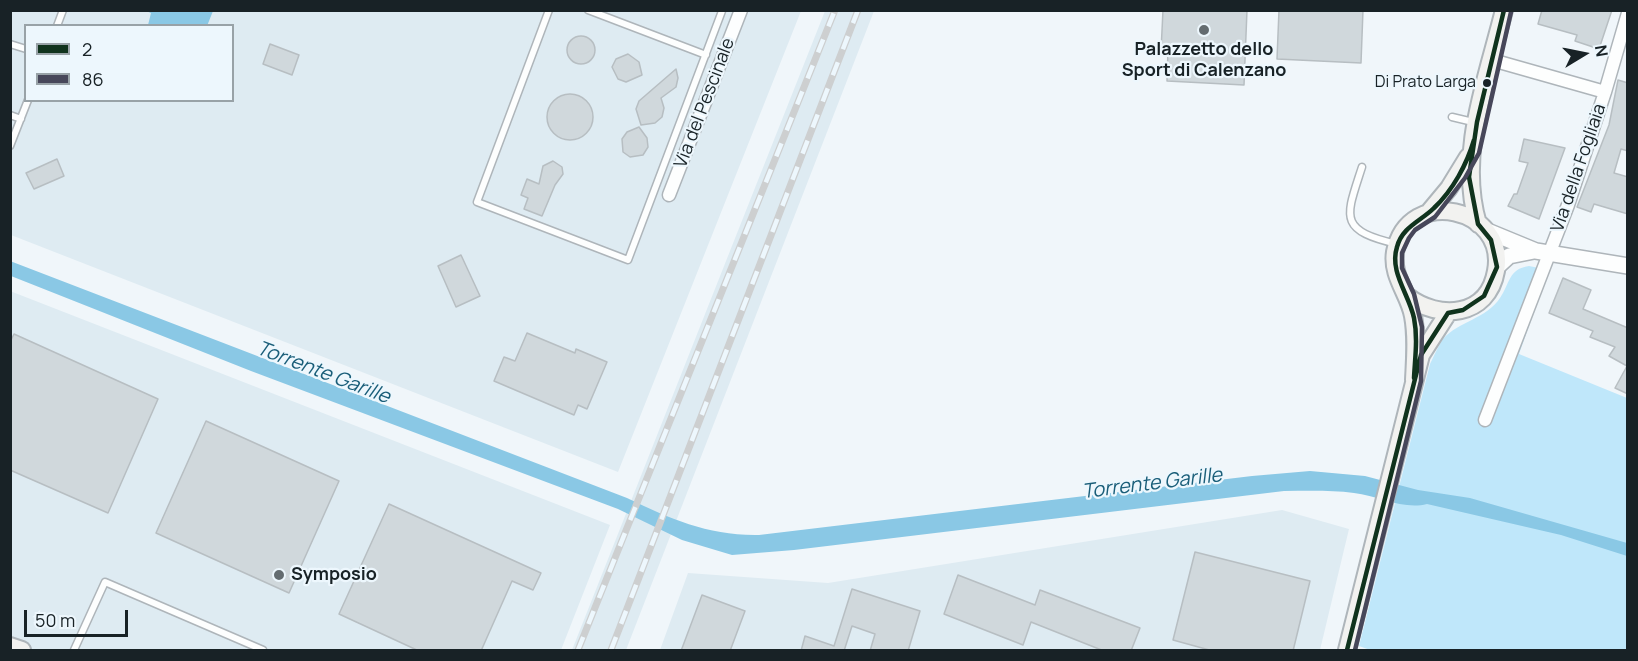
<!DOCTYPE html>
<style>
body{margin:0}
#map{position:relative;width:1638px;height:661px;overflow:hidden;background:#f0f6fa;font-family:Manrope,sans-serif}
canvas{display:block}
.frame{position:absolute;inset:0;border:12px solid #182226;pointer-events:none}
.legend{position:absolute;left:24px;top:24px;width:210px;height:78px;box-sizing:border-box;background:#edf7fd;border:2px solid #98a2a7;margin:0;padding:8px 10px;list-style:none;font-size:18px;color:#182226}
.legend li{display:flex;align-items:center;gap:12px;height:30px}
.legend b{width:30px;border:2px solid #98a2a7}
.north{position:absolute;left:1554px;top:24px;width:60px;height:60px;-webkit-text-stroke:4px #edf7fd;paint-order:stroke;rotate:80deg;font-size:16px;font-weight:700;line-height:24px;text-align:center;color:#182226}
.north::after{content:'';display:block;margin:auto;width:21px;height:27px;background:#182226;clip-path:polygon(50% 0,100% 100%,50% 72%,0 100%)}
.scale{position:absolute;left:24px;top:610px;width:104px;height:27px;box-sizing:border-box;border:3px solid #182226;border-top:0;padding-left:8px;font-size:18px;line-height:21px;white-space:nowrap;color:#182226;-webkit-text-stroke:4px #edf7fd;paint-order:stroke}
</style>
<div id="map">
<canvas width="1638" height="661"></canvas>
<div class="frame"></div>
<ul class="legend">
<li><b style="height:8px;background:#10331d"></b>2</li>
<li><b style="height:8px;background:#47475a"></b>86</li>
</ul>
<div class="north">N</div>
<div class="scale">50 m</div>
</div>
<script>
const ctx = document.querySelector('canvas').getContext('2d');
ctx.lineJoin = 'round';
function fillPath(path, color) { ctx.fillStyle = color; ctx.fill(path, 'evenodd'); }
function trace(path, color, width, dash) { ctx.strokeStyle = color; ctx.lineWidth = width; ctx.lineCap = dash ? 'butt' : 'round'; ctx.setLineDash(dash || []); ctx.stroke(path); }
function write(font, color, halo, rows, align = 'center') {
  ctx.font = font + ' Manrope,sans-serif'; ctx.lineWidth = 4.5; ctx.setLineDash([]); ctx.textBaseline = 'middle'; ctx.strokeStyle = halo; ctx.fillStyle = color; for (const [text, x, y, turn = 0] of rows) {
    ctx.save(); ctx.translate(x, y); ctx.rotate((+turn || 0) * Math.PI / 180); ctx.textAlign = isNaN(turn) ? turn : align; if (halo) ctx.strokeText(text, 0, 0); ctx.fillText(text, 0, 0); ctx.restore();
  }
}
const built = new Path2D(`
 M10,11H801L618,472L11,235ZM26,26H232V100H26Z
 M825,11H874L626,650H572Z
 M10,291L610,525L561,650H11Z
 M1282,510L1349,529L1320,650H660L688,573L828,583Z`);
const green = new Path2D(`
 M1529,266L1549,270L1519,354L1627,398V650H1370L1359,646L1430,364C1434,356 1438,346 1443,339C1459,321 1486,319 1500,298C1510,284 1508,269 1529,266Z`);
const water = new Path2D(`
 M146,11H145H213L207,26L148,25L151,13Z
 M10,261L627,498C671,519 709,536 759,535L1252,476L1310,471L1365,476L1418,490L1470,498L1627,543V556L1561,535L1427,504C1403,510 1379,496 1354,493C1331,490 1307,491 1284,491L794,550L732,555L682,540L618,509L251,371L11,276Z`);
const building = new Path2D(`
 M1163,10H1247L1244,85L1167,81L1168,49L1161,51Z
 M1279,10H1363L1361,63L1277,59Z
 M1542,10H1612L1599,49L1575,41L1577,35L1538,24Z
 M567 50a14 14 0 1 1 28 0a14 14 0 1 1-28 0Z
 M270,44L299,55L292,75L263,64Z
 M628,54L639,62L642,75L626,82L618,79L612,67L616,59Z
 M676,69L678,78L676,87L661,98L664,108L662,117L655,123L641,125L636,109L639,101Z
 M1618,80L1628,83V151L1621,149L1614,173L1628,177V214L1594,204L1591,212L1577,207L1609,125Z
 M547 117a23 23 0 1 1 46 0a23 23 0 1 1-46 0Z
 M639,127L647,138L648,147L643,155L630,157L623,152L622,139L627,132Z
 M1524,139L1565,148L1539,219L1508,206L1514,194H1517L1528,163L1519,161Z
 M57,159L64,176L34,189L26,173Z
 M553,161L562,167L563,174L555,185L542,216L524,209L528,198L521,195L527,179L539,184L543,166Z
 M461,255L480,296L456,307L438,266Z
 M1563,278L1591,290L1583,309L1628,328V394L1615,388L1627,366L1609,356L1615,347L1590,337L1593,331L1549,313Z
 M527,333L575,353L576,349L607,362L587,409L578,405L574,415L494,381L504,357L515,361Z
 M14,334L158,399L108,513L10,470V342Z
 M206,421L339,481L289,593L156,533Z
 M389,504L541,573L533,590L512,581L481,651H419L339,614Z
 M1195,552L1310,581L1293,651H1213L1173,640Z
 M958,575L1035,605L1040,590L1140,628L1131,651H1104L1031,622L1023,645L944,614Z
 M852,589L920,611L908,651H870L875,634L852,626L844,651H801L805,636L834,646Z
 M702,595L745,611L730,651H681Z`);
const service = new Path2D(`
 M549,10L477,202L628,260L722,11
 M588,10L706,55
 M57,26L63,10
 M10,44L26,49
 M10,115L21,119
 M1452,117L1473,122
 M10,146L28,100
 M1362,167C1346,217 1337,230 1397,244
 M74,650L105,582L263,650`);
const minor = new Path2D(`
 M1492,60L1605,92
 M669,195L741,10
 M1485,420L1568,205L1605,92L1628,13`);
const tertiary = new Path2D(`
 M1485,230L1536,251L1628,266
 M1497,267L1509,256L1534,251`);
const secondary = new Path2D(`
 M1429,212L1449,188L1468,157
 M1478,224C1457,154 1487,79 1504,10
 M1407,296C1439,321 1488,317 1496,271C1508,208 1408,184 1395,252C1391,276 1409,294 1413,316C1417,337 1415,359 1414,380
 M10,646L22,650
 M1347,650L1421,355L1448,313`);
const rail = new Path2D(`
 M578,650L835,10
 M611,650L858,10`);
const bus1 = new Path2D(`
 M1414,378C1415,358 1418,338 1414,318C1409,294 1389,272 1397,247C1402,227 1421,221 1434,208C1453,190 1467,164 1474,140
 M1347,650L1421,355L1448,313L1463,310L1484,296L1497,267L1491,240L1478,224L1469,177L1477,122L1504,10`);
const bus2 = new Path2D(`
 M1355,650L1421,381L1422,327L1414,294L1402,268V253L1409,238L1415,230L1435,217L1465,178L1479,153L1511,12`);
const markers = [
 [1204,30,6,"#646c70"],
 [1487,83,5,"#182226"],
 [279,575,6,"#646c70"]
];
const busNames = [
 ["Di Prato Larga",1476,83]
];
const poiNames = [
 ["Palazzetto dello",1204,50],
 ["Sport di Calenzano",1204,71],
 ["Symposio",291,575,"left"]
];
const streetNames = [
 ["Via del Pescinale",705,103,-69],
 ["Via della Fogliaia",1579,168,-71]
];
const waterNames = [
 ["Torrente Garille",323,373,21],
 ["Torrente Garille",1152,484,-7]
];
fillPath(built, '#deebf2');
fillPath(green, '#bfe7fa');
fillPath(water, '#8ac8e5');
fillPath(building, '#d0d8dc');
trace(building, '#b7bec2', 1.5);
trace(service, '#aeb5ba', 9);
trace(minor, '#aeb5ba', 15);
trace(tertiary, '#aeb5ba', 18);
trace(secondary, '#aeb5ba', 20);
trace(service, '#fdfefe', 6);
trace(minor, '#fdfefe', 12);
trace(tertiary, '#fdfefe', 15);
trace(secondary, '#f2f2f0', 16);
trace(rail, '#cdcfd0', 7);
trace(rail, '#edf7fd', 4.5, [14]);
trace(bus1, '#10331d', 4.5);
trace(bus2, '#47475a', 4.5);
for (const [x, y, r, color] of markers) { const dot = new Path2D(); dot.arc(x, y, r, 0, 2 * Math.PI); ctx.fillStyle = color; ctx.fill(dot); trace(dot, '#edf7fd', 2); }
write('16px', '#182226', '#edf7fd', busNames, 'right');
write('bold 18px', '#182226', '#edf7fd', poiNames);
write('18px', '#182226', '#edf7fd', streetNames);
write('italic 20px', '#1a5e79', '#edf7fd', waterNames);
</script>
